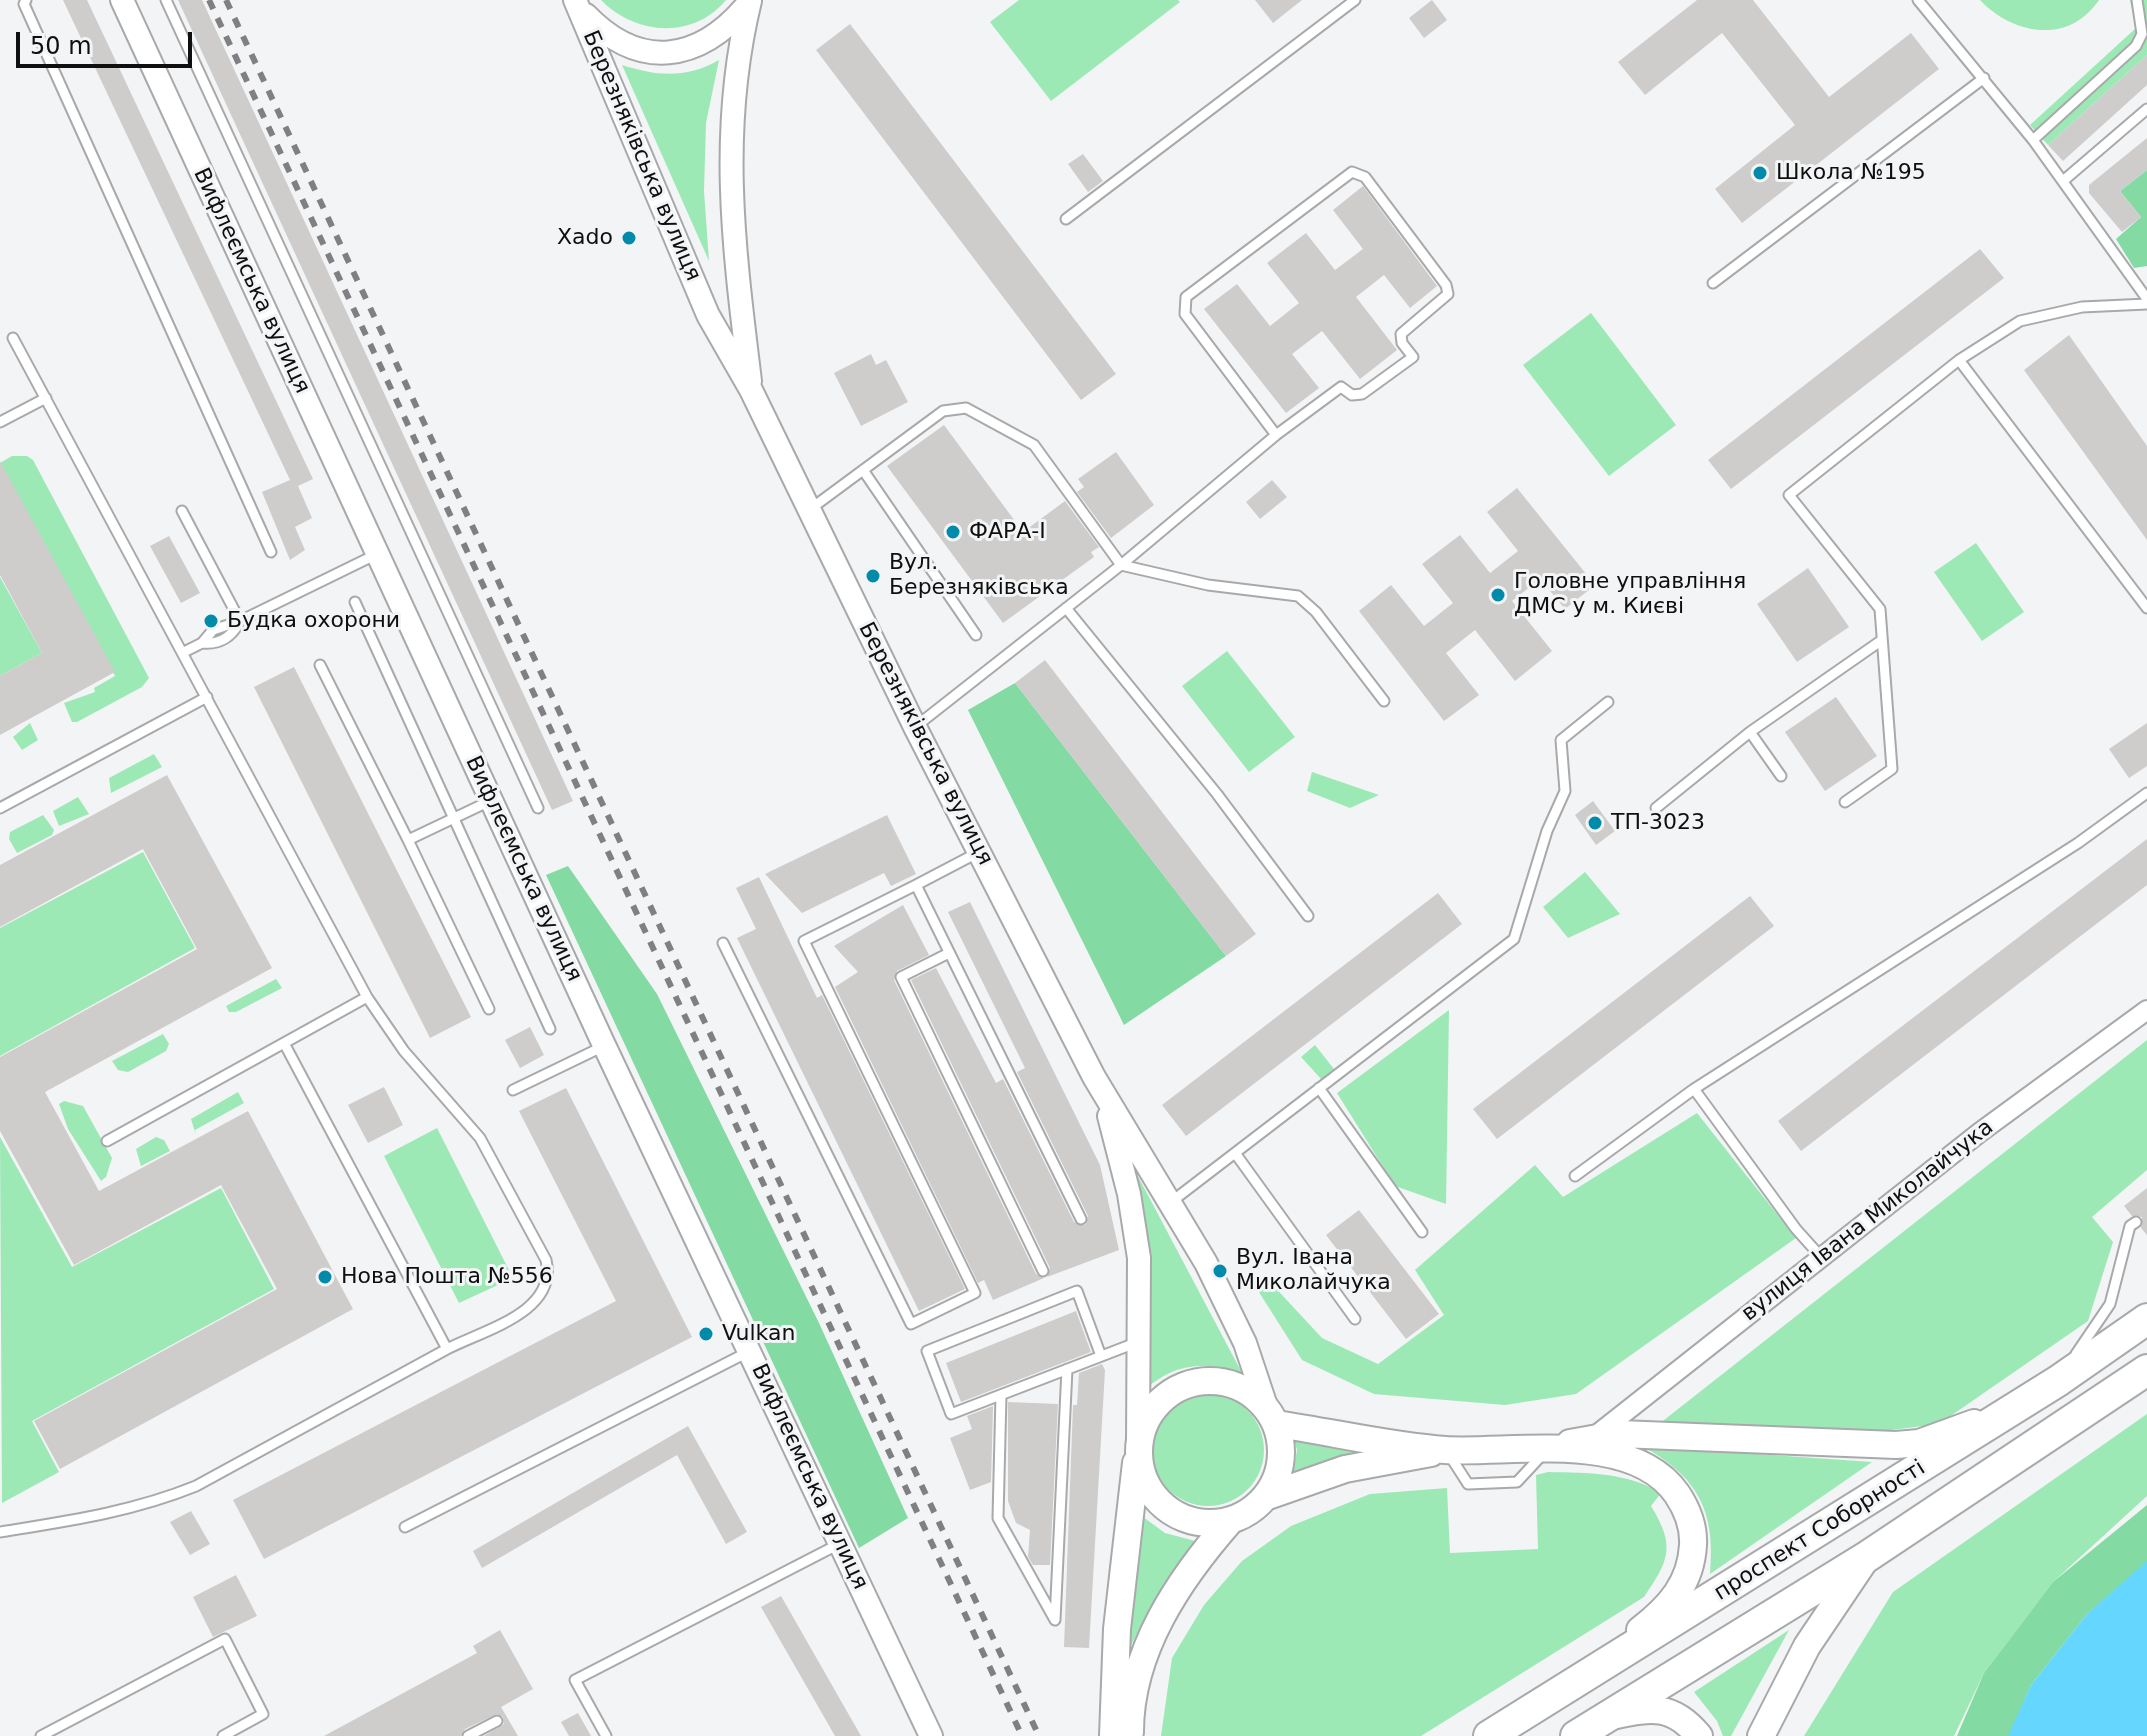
<!DOCTYPE html>
<meta charset="utf-8">
<style>
body{margin:0}
#map{position:relative;width:2147px;height:1736px;overflow:hidden;background:#f3f4f6;font-family:"DejaVu Sans",sans-serif}
canvas{display:block}
.scale{position:absolute;left:16px;top:32px;width:176px;height:36px;box-sizing:border-box;border:4px solid #0f0f10;border-top:0;padding-left:10px;font-size:24px;line-height:28px;white-space:nowrap;color:#0f0f10;-webkit-text-stroke:6px #f3f4f6;paint-order:stroke}
</style>
<div id="map">
<canvas width="2147" height="1736"></canvas>
<div class="scale">50 m</div>
</div>
<script>
const ctx = document.querySelector('canvas').getContext('2d');
ctx.lineJoin = 'round';
function fillPath(path, color) { ctx.fillStyle = color; ctx.fill(path, 'evenodd'); }
function trace(path, color, width, dash) { ctx.strokeStyle = color; ctx.lineWidth = width; ctx.lineCap = dash ? 'butt' : 'round'; ctx.setLineDash(dash || []); ctx.stroke(path); }
function write(font, color, halo, rows, align = 'center') {
  ctx.font = font + ' "DejaVu Sans",sans-serif'; ctx.lineWidth = 6; ctx.setLineDash([]); ctx.textBaseline = 'middle'; ctx.strokeStyle = halo; ctx.fillStyle = color; for (const [text, x, y, turn = 0] of rows) {
    ctx.save(); ctx.translate(x, y); ctx.rotate((+turn || 0) * Math.PI / 180); ctx.textAlign = isNaN(turn) ? turn : align; if (halo) ctx.strokeText(text, 0, 0); ctx.fillText(text, 0, 0); ctx.restore();
  }
}
const green = new Path2D(`
 M601,0H726C693,40 635,35 601,0Z
 M1019,0H1178L1180,2L1051,101L990,22Z
 M1980,0H2099C2069,45 2013,35 1980,0Z
 M2130,0H2147V55L2048,145L2030,125L2136,28Z
 M719,60L706,123L704,191L709,261L622,65C656,76 686,79 719,60Z
 M1591,313L1676,425L1609,476L1523,365Z
 M12,456H27L33,460L149,678L142,687L77,722H72L64,703L95,692L94,688L115,676L0,463Z
 M1976,543L2024,612L1982,641L1934,572Z
 M0,577L42,653L0,676Z
 M1227,651L1295,737L1249,772L1182,686Z
 M30,723L38,740L22,750L13,737Z
 M154,754L162,767L111,793L109,778Z
 M1312,772L1379,795L1350,808L1307,791Z
 M78,797L89,814L59,826L53,811Z
 M43,815L54,830L52,835L17,853L9,839L10,832Z
 M143,852L195,948L0,1056V928Z
 M1585,872L1620,914L1568,938L1543,907Z
 M276,979L282,988L236,1012H229L226,1006Z
 M1449,1010L1446,1204L1395,1186L1337,1093Z
 M163,1034L169,1044L166,1051L128,1072L118,1070L112,1061Z
 M2147,1040V1170L2092,1217L2113,1242L2088,1321L1939,1424L1843,1436L1659,1424Z
 M1315,1045L1334,1069L1322,1080L1301,1057Z
 M238,1092L244,1103L195,1130L196,1135L191,1119Z
 M64,1101L83,1106L112,1158L106,1177L101,1181L68,1129L59,1104Z
 M1697,1113L1796,1238L1576,1394L1505,1405L1374,1394L1302,1360L1257,1289L1270,1282L1322,1338L1378,1364L1444,1315L1415,1270L1535,1165L1563,1197Z
 M437,1128L513,1278L459,1303L384,1156Z
 M0,1137L72,1267L221,1188L274,1289L32,1421L59,1472L2,1503Z
 M156,1137L164,1140L170,1151L141,1166L136,1149Z
 M1132,1165L1242,1373C1201,1363 1180,1361 1145,1389Z
 M1152 1450a56 56 0 1 1 112 0a56 56 0 1 1-112 0Z
 M2147,1414V1496L2053,1582L1984,1673L1954,1736H1804L1893,1592Z
 M1292,1431L1375,1452L1293,1474L1297,1450Z
 M1642,1446L1872,1462L1710,1574C1716,1511 1698,1477 1642,1446Z
 M1548,1472C1589,1473 1626,1472 1661,1493L1651,1506C1676,1547 1669,1560 1644,1597L1421,1736H1161L1172,1658L1204,1605L1242,1561L1291,1526L1370,1494L1447,1488L1450,1553L1538,1549L1536,1475Z
 M1139,1514L1165,1533L1199,1542L1164,1583L1129,1649Z
 M1789,1630L1731,1736H1723L1717,1721L1694,1692Z`);
const forest = new Path2D(`
 M2147,170V266L2134,268L2116,239L2141,217L2120,191Z
 M1015,683L1226,956L1124,1025L968,710Z
 M568,866L657,994L819,1323L908,1518L859,1548L546,875Z
 M2147,1505V1564L2087,1614L2031,1685L2009,1736H1957L1984,1673L2053,1582Z`);
const water = new Path2D(`
 M2147,1561V1736H2008L2031,1685L2087,1614Z`);
const building = new Path2D(`
 M63,0H87L313,479L298,486L312,518L295,527L305,550L290,560L262,492L290,480Z
 M178,0H202L573,801L552,810Z
 M1255,0H1302L1273,23Z
 M1432,0L1447,20L1424,38L1409,18Z
 M1697,0H1753L1829,97L1911,33L1939,69L1742,223L1715,189L1795,125L1722,33L1645,95L1618,62Z
 M850,24L1116,374L1081,400L816,50Z
 M2147,55V85L2063,161L2048,145Z
 M2147,138V170L2120,191L2141,217L2122,232L2089,193V185Z
 M1083,154L1103,181L1088,192L1068,164Z
 M1363,186L1437,286L1410,308L1384,275L1356,297L1397,350L1360,379L1322,331L1292,354L1319,388L1286,413L1204,309L1237,284L1270,326L1299,303L1267,263L1306,233L1335,270L1363,249L1333,210Z
 M1980,249L2004,278L1731,489L1708,460Z
 M2069,335L2147,446V540L2024,370Z
 M871,354L876,365L886,360L908,402L861,426L834,373Z
 M944,425L1023,532L1065,501L1099,547L1091,552L1094,557L1003,623L887,466Z
 M1116,452L1154,505L1111,538L1077,492L1084,487L1078,479Z
 M0,461L115,672L0,735V676L42,653L0,575Z
 M1272,480L1287,497L1260,519L1246,502Z
 M1517,488L1595,585L1565,609L1540,579L1512,601L1552,651L1515,681L1475,630L1446,653L1479,695L1444,721L1359,611L1391,585L1424,626L1453,603L1422,564L1460,535L1490,573L1518,551L1487,512Z
 M169,536L200,593L181,603L150,546Z
 M1808,568L1849,627L1797,662L1757,604Z
 M1045,660L1256,934L1226,956L1015,683Z
 M294,667L471,1017L430,1038L254,687Z
 M1836,697L1877,756L1825,791L1785,732Z
 M2147,723V766L2129,778L2109,749Z
 M167,775L272,968L45,1092L99,1191L248,1111L353,1309L60,1469L34,1421L277,1289L221,1185L74,1265L0,1131V1057L197,949L143,849L0,927V865Z
 M1593,801L1615,831L1596,845L1575,815Z
 M887,815L916,874L891,886L884,873L802,913L765,874Z
 M2147,839V885L1801,1151L1778,1121Z
 M759,877L817,998L822,995L965,1289L919,1311L737,938L756,929L736,888Z
 M1438,893L1462,924L1186,1136L1162,1105Z
 M1750,896L1774,926L1497,1139L1473,1109Z
 M970,902L1100,1165L1119,1250L1047,1277L1050,1268L911,980L936,968L996,1083L1003,1079L1074,1222L1085,1225L1088,1216L1017,1072L1025,1068L948,912Z
 M903,905L929,955L897,971L894,980L1036,1274L1044,1278L993,1300L984,1280L978,1283L835,987L858,972L834,946Z
 M530,1027L544,1055L520,1068L505,1040Z
 M384,1087L403,1125L368,1143L348,1105Z
 M566,1088L692,1337L264,1559L233,1500L616,1301L519,1111Z
 M2147,1188V1235L2141,1228L2142,1217L2132,1216L2124,1206Z
 M1359,1210L1439,1314L1406,1339L1326,1235Z
 M1076,1311L1091,1352L961,1402L946,1363Z
 M1102,1364L1105,1370L1089,1648L1064,1647L1073,1405H1077L1079,1373Z
 M1008,1402L1058,1404L1050,1565H1033L1028,1557L1030,1530L1016,1523L1008,1501Z
 M993,1406L991,1482L970,1490L950,1438L972,1429L967,1416Z
 M688,1426L747,1532L726,1544L677,1455L482,1568L473,1551Z
 M191,1511L210,1544L190,1555L170,1522Z
 M236,1575L257,1616L213,1637L193,1597Z
 M781,1596L861,1736H835L761,1607Z
 M500,1630L533,1689L501,1707L518,1736H484L504,1724L503,1717L497,1714L465,1729L461,1736H324L477,1653L473,1646Z
 M578,1713L591,1736H569L561,1722Z`);
const service = new Path2D(`
 M26,0L24,4L271,552
 M166,0L538,808
 M1918,0L2033,140L2147,299
 M2033,140L2136,46L2142,34L2137,0
 M1352,172L1365,177L1446,285L1448,294L1401,334L1402,343L1413,357L1362,394L1352,395L1341,387L1276,435L1185,314L1186,297Z
 M2063,181L2147,109
 M1066,219L1355,0
 M1713,283L1984,78
 M1959,360L2147,608
 M0,422L46,398
 M863,470L976,635
 M809,510L943,411L966,408L1034,445L1121,565L1208,585L1298,596L1316,612L1384,701
 M182,511L240,621
 M355,602L550,1029
 M1066,608L1217,794L1308,916
 M202,643C219,645 232,637 240,621
 M184,652L202,643L213,630L240,621L377,554
 M320,665L408,840L492,800
 M915,727L1121,565L1276,435
 M1781,776L1750,732L1882,640
 M1845,802L1892,769L1880,609L1789,495L1959,360L2020,321L2082,307L2147,304
 M0,808L207,697
 M1656,808L1750,732
 M408,840L489,1009
 M979,852L916,885L1081,1219
 M723,943L911,1324L975,1293L804,941L916,885
 M949,953L901,977L1043,1271
 M367,997L404,1051L480,1138L546,1260C558,1312 484,1330 447,1349
 M1319,1088L1422,1232
 M1694,1089L1796,1229L1822,1258
 M513,1090L604,1046
 M107,1141L284,1043
 M1235,1153L1355,1319
 M1575,1176L1694,1089L2078,843L2147,793
 M1171,1202L1514,939L1547,831L1565,791L1561,740L1608,702
 M2076,1354L2110,1304L2130,1226L2136,1222
 M1101,1356L1077,1291L927,1351L951,1414L1138,1342
 M1001,1395L998,1518L1055,1620L1067,1369
 M1450,1456L1468,1484L1517,1482L1543,1454
 M405,1527L750,1351
 M0,1532C68,1521 132,1512 196,1486L447,1349L284,1043L367,997L13,338
 M41,1736L225,1639L263,1714L223,1736
 M468,1736L497,1721
 M606,1736L575,1680L841,1543`);
const minor = new Path2D(`
 M1595,1436L1979,1133L2147,1010`);
const tertiary = new Path2D(`
 M122,0L604,1045L931,1736
 M575,0L708,315L751,390L915,727L1094,1077L1206,1263L1245,1343L1267,1409
 M750,1C718,132 734,250 750,381
 M586,15C640,71 699,62 747,5
 M1109,1116L1129,1194L1139,1258L1138,1444`);
const secondary = new Path2D(`
 M1139 1452a71 71 0 1 1 142 0a71 71 0 1 1-142 0Z
 M1276,1424C1332,1432 1389,1446 1445,1450C1513,1454 1632,1429 1677,1494C1687,1509 1694,1527 1693,1545C1691,1583 1670,1607 1640,1630
 M1570,1443L1620,1434L1896,1445L1919,1443L1974,1423
 M1265,1497L1345,1469L1431,1453
 M1612,1716C1651,1708 1672,1703 1699,1736
 M1130,1732C1130,1651 1179,1579 1231,1520
 M1113,1736L1117,1629L1136,1463
 M1761,1736L1807,1646L1867,1557`);
const trunk = new Path2D(`
 M1489,1736L2058,1381L2147,1319
 M1576,1736L1868,1556L2147,1370`);
const rail = new Path2D(`
 M209,0L1022,1736
 M226,0L1039,1736`);
const markers = [
 [1760,173,8,"#018aaa"],
 [629,238,8,"#018aaa"],
 [953,532,8,"#018aaa"],
 [873,576,8,"#018aaa"],
 [1498,595,8,"#018aaa"],
 [211,621,8,"#018aaa"],
 [1595,823,8,"#018aaa"],
 [1220,1271,8,"#018aaa"],
 [325,1277,8,"#018aaa"],
 [706,1334,8,"#018aaa"]
];
const streetNames = [
 ["Березняківська вулиця",641,156,67],
 ["Вифлеємська вулиця",251,281,65],
 ["Березняківська вулиця",925,744,63],
 ["Вифлеємська вулиця",523,869,65],
 ["вулиця Івана Миколайчука",1868,1221,-38],
 ["Вифлеємська вулиця",809,1477,65],
 ["проспект Соборності",1820,1531,-32]
];
const poiNames = [
 ["Школа №195",1776,173],
 ["Xado",613,238,"right"],
 ["ФАРА-І",969,532],
 ["Вул.",889,563],
 ["Березняківська",889,588],
 ["Головне управління",1514,582],
 ["ДМС у м. Києві",1514,607],
 ["Будка охорони",227,621],
 ["ТП-3023",1611,823],
 ["Вул. Івана",1236,1258],
 ["Миколайчука",1236,1283],
 ["Нова Пошта №556",341,1277],
 ["Vulkan",722,1334]
];
fillPath(green, '#9ce9b6');
fillPath(forest, '#83daa2');
fillPath(water, '#65d6fe');
fillPath(building, '#cecdcb');
trace(service, '#a8a9ab', 13);
trace(minor, '#a8a9ab', 22);
trace(tertiary, '#a8a9ab', 26);
trace(secondary, '#a8a9ab', 30);
trace(trunk, '#a8a9ab', 34);
trace(service, '#fff', 9);
trace(minor, '#fff', 18);
trace(tertiary, '#fff', 22);
trace(secondary, '#fff', 26);
trace(trunk, '#fff', 30);
trace(rail, '#808082', 6, [10, 10]);
for (const [x, y, r, color] of markers) { const dot = new Path2D(); dot.arc(x, y, r, 0, 2 * Math.PI); ctx.fillStyle = color; ctx.fill(dot); trace(dot, '#f3f4f6', 3); }
write('22px', '#0f0f10', '#f3f4f6', streetNames);
write('22px', '#0f0f10', '#f3f4f6', poiNames, 'left');
</script>
